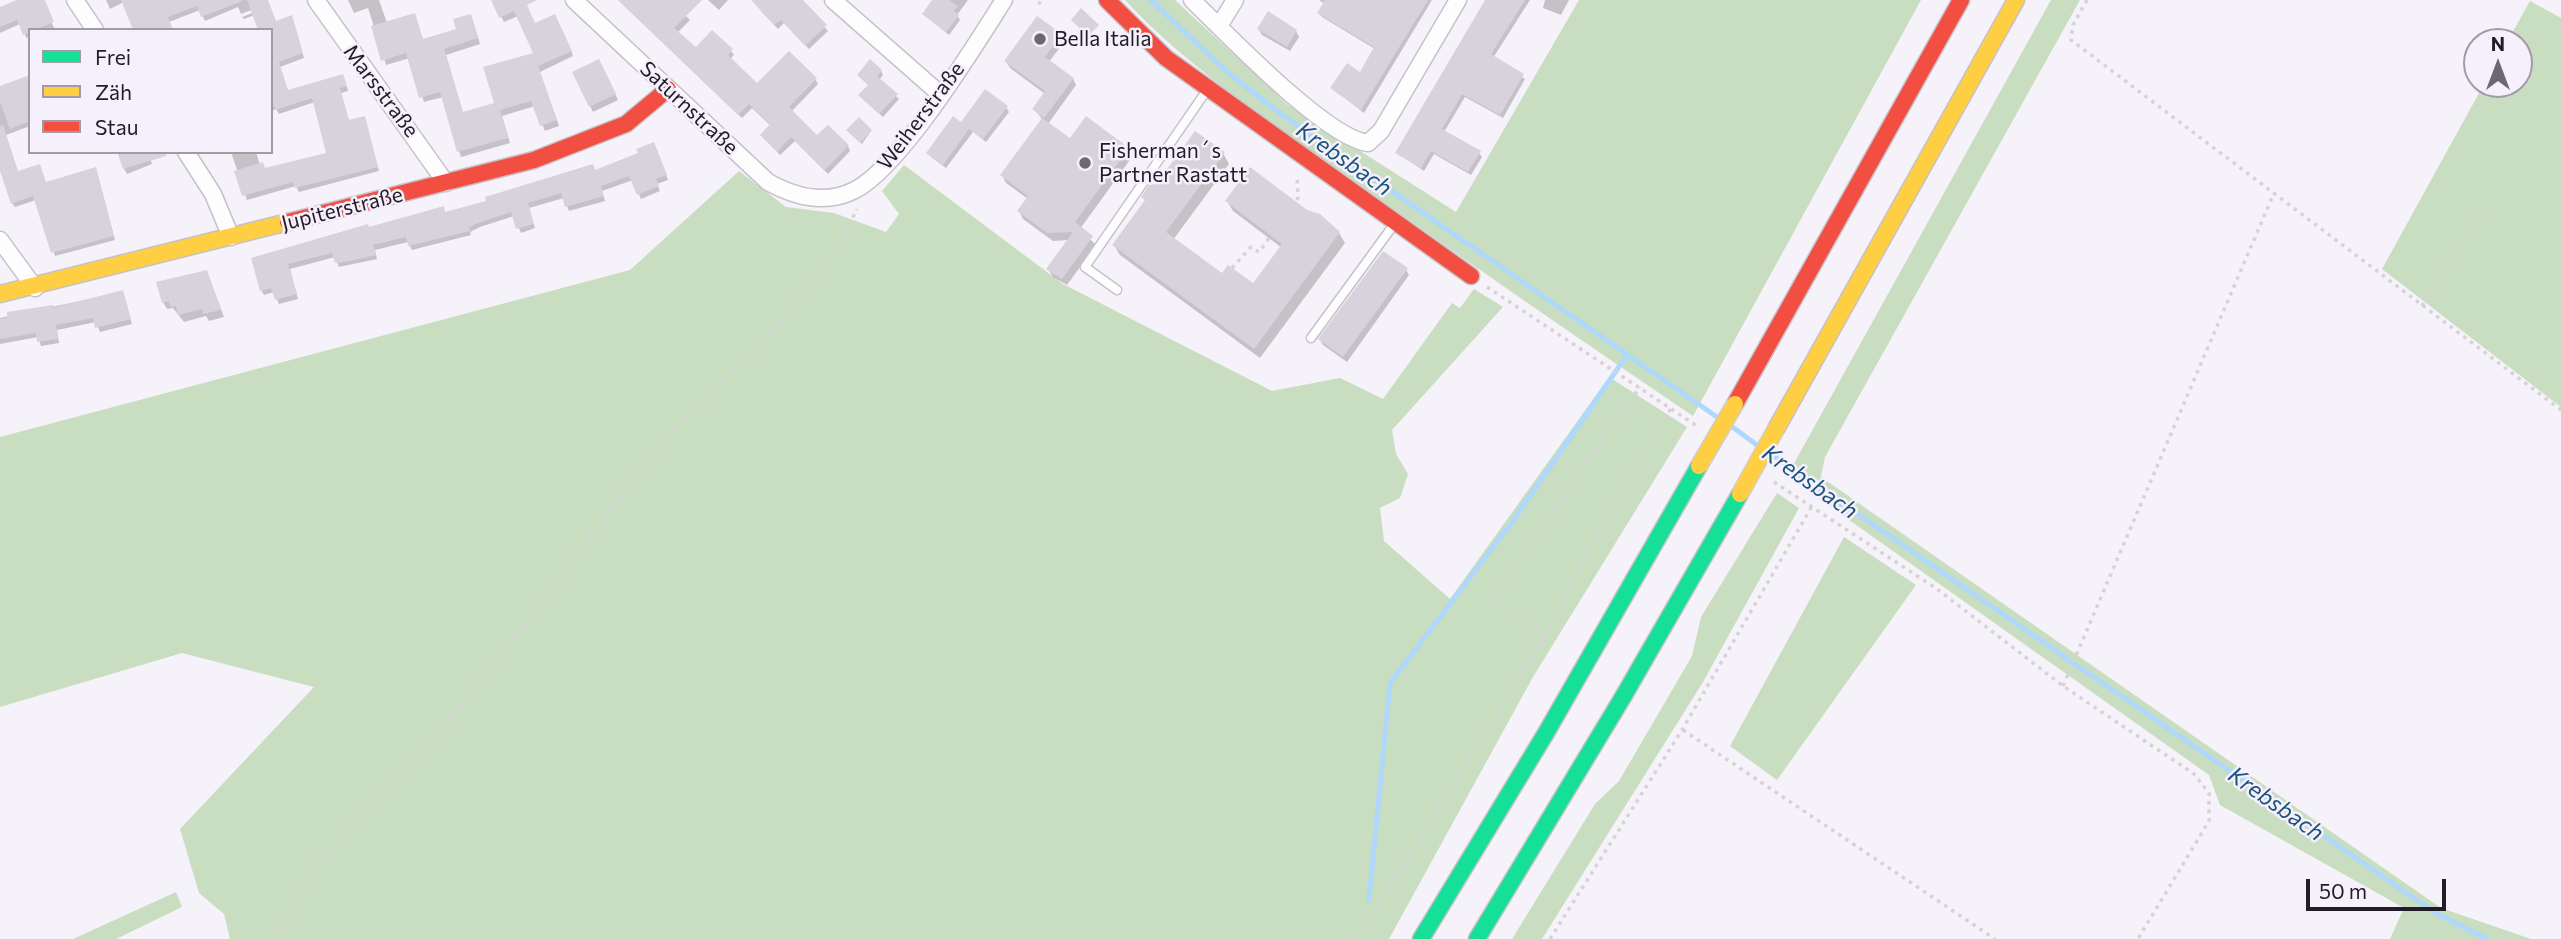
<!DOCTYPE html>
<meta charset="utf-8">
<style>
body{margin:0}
#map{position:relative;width:2561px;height:939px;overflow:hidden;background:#f6f2f9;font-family:Commissioner,sans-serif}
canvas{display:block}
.legend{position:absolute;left:28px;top:28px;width:245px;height:126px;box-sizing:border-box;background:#f6effc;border:2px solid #a19ba7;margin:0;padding:9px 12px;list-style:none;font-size:21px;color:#221c27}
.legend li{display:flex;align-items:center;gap:14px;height:35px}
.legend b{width:35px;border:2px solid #a19ba7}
.north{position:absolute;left:2463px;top:28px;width:70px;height:70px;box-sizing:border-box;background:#f6effc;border:2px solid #a19ba7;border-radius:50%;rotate:0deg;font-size:19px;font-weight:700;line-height:28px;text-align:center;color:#221c27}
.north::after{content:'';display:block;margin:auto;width:24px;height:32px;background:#6c6770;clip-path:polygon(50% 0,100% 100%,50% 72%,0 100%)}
.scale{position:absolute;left:2306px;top:879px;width:140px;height:32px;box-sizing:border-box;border:4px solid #221c27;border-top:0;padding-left:9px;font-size:21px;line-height:24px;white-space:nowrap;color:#221c27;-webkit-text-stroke:5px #f6effc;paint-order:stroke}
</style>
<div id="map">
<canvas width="2561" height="939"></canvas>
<ul class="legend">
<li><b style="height:9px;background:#16e098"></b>Frei</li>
<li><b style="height:9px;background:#ffcf43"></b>Zäh</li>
<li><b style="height:9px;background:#f24e42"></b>Stau</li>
</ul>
<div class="north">N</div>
<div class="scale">50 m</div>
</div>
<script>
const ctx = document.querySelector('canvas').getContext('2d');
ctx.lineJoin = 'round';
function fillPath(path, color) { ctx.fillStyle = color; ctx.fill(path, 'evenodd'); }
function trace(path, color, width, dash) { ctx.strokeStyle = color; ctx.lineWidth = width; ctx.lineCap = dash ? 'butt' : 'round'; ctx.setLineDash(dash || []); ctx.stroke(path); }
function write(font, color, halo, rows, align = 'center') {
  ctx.font = font + ' Commissioner,sans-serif'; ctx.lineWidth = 5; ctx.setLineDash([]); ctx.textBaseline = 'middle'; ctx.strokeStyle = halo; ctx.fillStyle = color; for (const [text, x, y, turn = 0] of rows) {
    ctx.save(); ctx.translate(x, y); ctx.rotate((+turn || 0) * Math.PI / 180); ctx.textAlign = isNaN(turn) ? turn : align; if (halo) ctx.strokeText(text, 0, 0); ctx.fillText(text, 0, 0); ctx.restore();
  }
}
const green = new Path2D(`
 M1125,0H1175L1288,105L1456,212L1579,0H1921L1693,416C1572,334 1451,251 1332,165C1260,114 1185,65 1125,0Z
 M2051,0H2080L1825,457L1821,477L2441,908L2531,939H2390L2404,908L2220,805L2209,775L1787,476Z
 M2530,1L2561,18V407L2382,269L2484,84H2519V42H2507Z
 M904,165L1063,284L1272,391L1340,378L1383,399L1452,303L1460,308L1474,289L1503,307L1392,430L1396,454L1408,474L1400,498L1380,508L1384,541L1450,599L1609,377L1687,427L1533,677L1389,939H230L224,914L199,893L180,829L314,687L182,653L0,707V437L630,270L739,171L786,207L834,213L886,232L899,214L882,191Z
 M1777,493L1799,508L1703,682L1542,939H1512L1595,804L1619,781L1692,656L1701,617Z
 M1844,537L1916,585L1777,780L1730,746Z
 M176,892L182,907L116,939H73Z`);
const shadow = new Path2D(`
 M20,0H41L55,30H30L27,39L20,24L0,33V8Z
 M106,0H267L276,23L293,22L304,58L280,67L288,91L345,81L348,91L341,93L349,122L364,118L379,171L299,192L296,186L247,200L231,152H256L260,165L266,170L328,154L315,102L279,114L276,109L271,111V30L255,15L244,19L242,17L260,10L259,7L241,14L238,7L205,21L200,10L169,22L124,2L110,9Z
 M348,0H379L387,23L414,15L423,40L458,30L473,21L480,44L446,55L463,113L496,104L535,54L518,16L504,22L492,0H524L535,25L571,50L573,56L540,72L559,126L545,131L535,106L502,116L510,143L461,157L443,97L424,102L410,58L386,65L368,8L354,13Z
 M618,0H670L690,20L677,33L696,49L731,51L734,55L730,59L757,86L815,79L818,84L791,112L817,137L848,146L850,151L828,174L795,141L780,155L762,135L771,126L752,108L742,118Z
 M708,0H728L719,10Z
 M765,0H799L828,31L809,49L784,23L778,29L761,11Z
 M934,0H968L957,15L960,20L949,35L924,14Z
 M1319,0H1432L1364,113L1332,88L1360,74L1375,49L1322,17L1319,13L1325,4Z
 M1486,0H1530L1493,58L1525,79L1503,118L1465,97L1444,132L1479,153L1482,157L1471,175L1434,154L1424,171L1397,153Z
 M1545,0H1569L1561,15L1543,8Z
 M1259,30L1296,31L1299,37L1290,51L1262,35Z
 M1060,36L1064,42L1049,62L1073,79L1076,85L1048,124L1070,141L1128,149L1132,157L1080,229L1096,245L1067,285L1053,277L1048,269L1070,240L1053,241L1023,219L1019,211L1028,199L1006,183L1002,175L1043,120L1034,109L1045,94L1010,68L1006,61Z
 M602,66L618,100L593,112L574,73Z
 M881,71L883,75L879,80L899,99L883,117L863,99L869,86L859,75Z
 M30,77V126L6,135L18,173L47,184L97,173L115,240L55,256L36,200L15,207L12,203L0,166V87Z
 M1006,107L1009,112L986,142L973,132L946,168L931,157L928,153L967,128L963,122Z
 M871,131L862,144L849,132Z
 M656,149L668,180L657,184L660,191L641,199L633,180L602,191L605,201L569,211L564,198L529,208L535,228L521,233L514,216L480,227L470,232L471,235L412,250L408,242L375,250L377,259L339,267L335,257L290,269L298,299L279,304L274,292L264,295L261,290L253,260L443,208L446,214L596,172Z
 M148,152L152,164L127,174L124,169Z
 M1223,153L1229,164L1173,240L1223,276L1253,286L1282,248L1233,211L1227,201L1339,233L1345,243L1260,358L1120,255L1114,245Z
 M1406,270L1409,275L1347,362L1323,345L1320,339Z
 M210,280L224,317L209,321L206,316L184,322L173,308L167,309L163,302Z
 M122,292L132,324L100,332L96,322L57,330L59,343L41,346L38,337L0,344V318Z`);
const stream = new Path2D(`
 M1151,0L1227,72L1281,114L1717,417
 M1731,426L1757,445
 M1771,454L2434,912L2487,939
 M1369,900L1390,683L1512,522L1627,355`);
const building = new Path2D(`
 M17,0H45L54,22L23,35L17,20L0,27V7Z
 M121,0H242V1L201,17L197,6L168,17L173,30H133Z
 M247,0H268L276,21L292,15L303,53L279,62L288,90L343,74L347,86L340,88L349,120L365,116L378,167L295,188L293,182L242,196L234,171L263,162L265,168L326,153L312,98L275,110L271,98V30H258Z
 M491,0H537L527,5L535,23L555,14L572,51L538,66L557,120L540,126L531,101L500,110L508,138L457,152L440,92L419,98L406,53L381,61L371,26L415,13L423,39L456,29L453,19L471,14L478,38L444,49L463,112L494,103L483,67L533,53L514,11L499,18Z
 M618,0H702L674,28L696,47L712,30L733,49L728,55L757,83L789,51L817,78L789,107L817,135L828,125L849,145L825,170L791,137L777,152L760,135L770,124L749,104L738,115Z
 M751,0H803L827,25L805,46L781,20L774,25Z
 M932,0H949L958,6L954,11L959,15L946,32L922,14Z
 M1325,0H1428L1361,110L1330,88L1347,63L1360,72L1374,47L1317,13Z
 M1485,0H1525L1491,54L1524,74L1500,115L1462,94L1442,129L1481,151L1468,172L1431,151L1421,168L1395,153Z
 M1081,8L1099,25L1088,36L1071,20Z
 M1268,11L1297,30L1287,47L1257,29Z
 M1037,16L1062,34L1045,57L1074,78L1044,118L1032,109L1045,91L1004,61Z
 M599,59L616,94L589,107L572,72Z
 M870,59L882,70L877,76L898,94L879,114L858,95L868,85L857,75Z
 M30,75V121L10,129L0,102V86Z
 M985,89L1008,106L983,139L969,129L943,165L926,153L953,116L966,126L961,122Z
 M1086,116L1129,148L1075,222L1093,236L1062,279L1046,269L1073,232L1047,233L1017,211L1028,196L1000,175L1042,118L1070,138Z
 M859,117L872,130L860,143L846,130Z
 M3,125L18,171L40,164L46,182L96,167L114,236L51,253L33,196L11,204L0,171V126Z
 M1195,131L1225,152L1166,232L1222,273L1228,265L1253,283L1282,244L1225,201L1250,167L1307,210L1320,214L1340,232L1254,349L1112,245L1145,200L1141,197L1149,185L1156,184Z
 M654,142L667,175L656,179L659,186L637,195L629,176L601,186L604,196L565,207L561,193L528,203L534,224L516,229L511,212L478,223L469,227L470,231L408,246L406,237L373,245L376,255L350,261L335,263L332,253L288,264L297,294L275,300L271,288L260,291L251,258L368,224L369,227L444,206L445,212L486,201L485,197L593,164L595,170L638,153L636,149Z
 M117,152H166V156L123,169Z
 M1383,251L1408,268L1343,357L1318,339Z
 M207,270L221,310L203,314L202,309L178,315L176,306L171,307L169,301L162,303L156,282Z
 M123,290L131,319L95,328L93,318L56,325L58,339L37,342L36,333L0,339V319L7,318V312L53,305V308Z`);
const path = new Path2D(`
 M2087,0L2073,25L2071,40L2561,410
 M1038,2L1045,6
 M1277,213L1284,218
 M1277,227L1285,233
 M1232,268L1251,247L1259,252L1298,198L1297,175
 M1487,287L1697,426
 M2422,306L2483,208
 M1774,482L1937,589L2063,686L2194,774L2209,793V821L2138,939
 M1544,638L1492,599L1640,387
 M2063,686L2274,193
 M1683,730L1995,939
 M278,939L317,865L444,729L662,442L770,334L835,254L857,209
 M1358,939L1544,638L1600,528L1671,408
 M1550,939L1682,730L1811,508`);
const lane = new Path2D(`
 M1117,290L1085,267L1207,90
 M1311,338L1395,223`);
const street = new Path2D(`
 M75,0L95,30
 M316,0L446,183
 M574,0L768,182C795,197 826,205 855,190C901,166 974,47 1004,0
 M833,0L940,94
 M1192,0C1226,33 1326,138 1368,143L1381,131L1458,0
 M1219,26L1235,0
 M186,152L213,194L231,237
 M0,240L35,288`);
const fast = new Path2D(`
 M1421,939L1546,733L1699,466
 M1477,939L1623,697L1740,494`);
const slow = new Path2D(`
 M0,294L288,222
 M1776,429L2016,0`);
const jam = new Path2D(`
 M1107,0L1166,58L1471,276
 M288,222L534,160L626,124L668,89
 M1735,404L1961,0`);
const slowBridge = new Path2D(`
 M1699,466L1735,404
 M1740,494L1776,429`);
const markers = [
 [1040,39,7,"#6c6770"],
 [1085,163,7,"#6c6770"]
];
const poiNames = [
 ["Bella Italia",1054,39],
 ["Fisherman´s",1099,151],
 ["Partner Rastatt",1099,175]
];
const streetNames = [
 ["Marsstraße",381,91,53],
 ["Saturnstraße",689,108,43],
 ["Weiherstraße",921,116,-53],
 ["Jupiterstraße",342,209,-14]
];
const waterNames = [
 ["Krebsbach",1344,159,35],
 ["Krebsbach",1810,482,35],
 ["Krebsbach",2276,804,35]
];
fillPath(green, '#c9ddc0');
fillPath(shadow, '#0003');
trace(stream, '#aed8fc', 5);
fillPath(building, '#d7d2db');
trace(lane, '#c6c1ca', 11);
trace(street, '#c6c1ca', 19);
trace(fast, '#c6c1ca', 19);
trace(slow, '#c6c1ca', 19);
trace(jam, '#c6c1ca', 19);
trace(path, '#d5d3d6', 3.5, [3.5, 5]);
trace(lane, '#fefdfe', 8);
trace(street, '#fefdfe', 16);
trace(fast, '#16e098', 16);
trace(slow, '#ffcf43', 16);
trace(jam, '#f24e42', 16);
trace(slowBridge, '#d0cdd1', 19, []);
trace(slowBridge, '#ffcf43', 16);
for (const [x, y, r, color] of markers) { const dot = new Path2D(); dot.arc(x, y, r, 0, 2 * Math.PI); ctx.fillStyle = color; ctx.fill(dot); trace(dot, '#f6effc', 2.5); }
write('21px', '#221c27', '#f6effc', poiNames, 'left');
write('21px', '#221c27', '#f6effc', streetNames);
write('italic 23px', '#1a547b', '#f6effc', waterNames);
</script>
